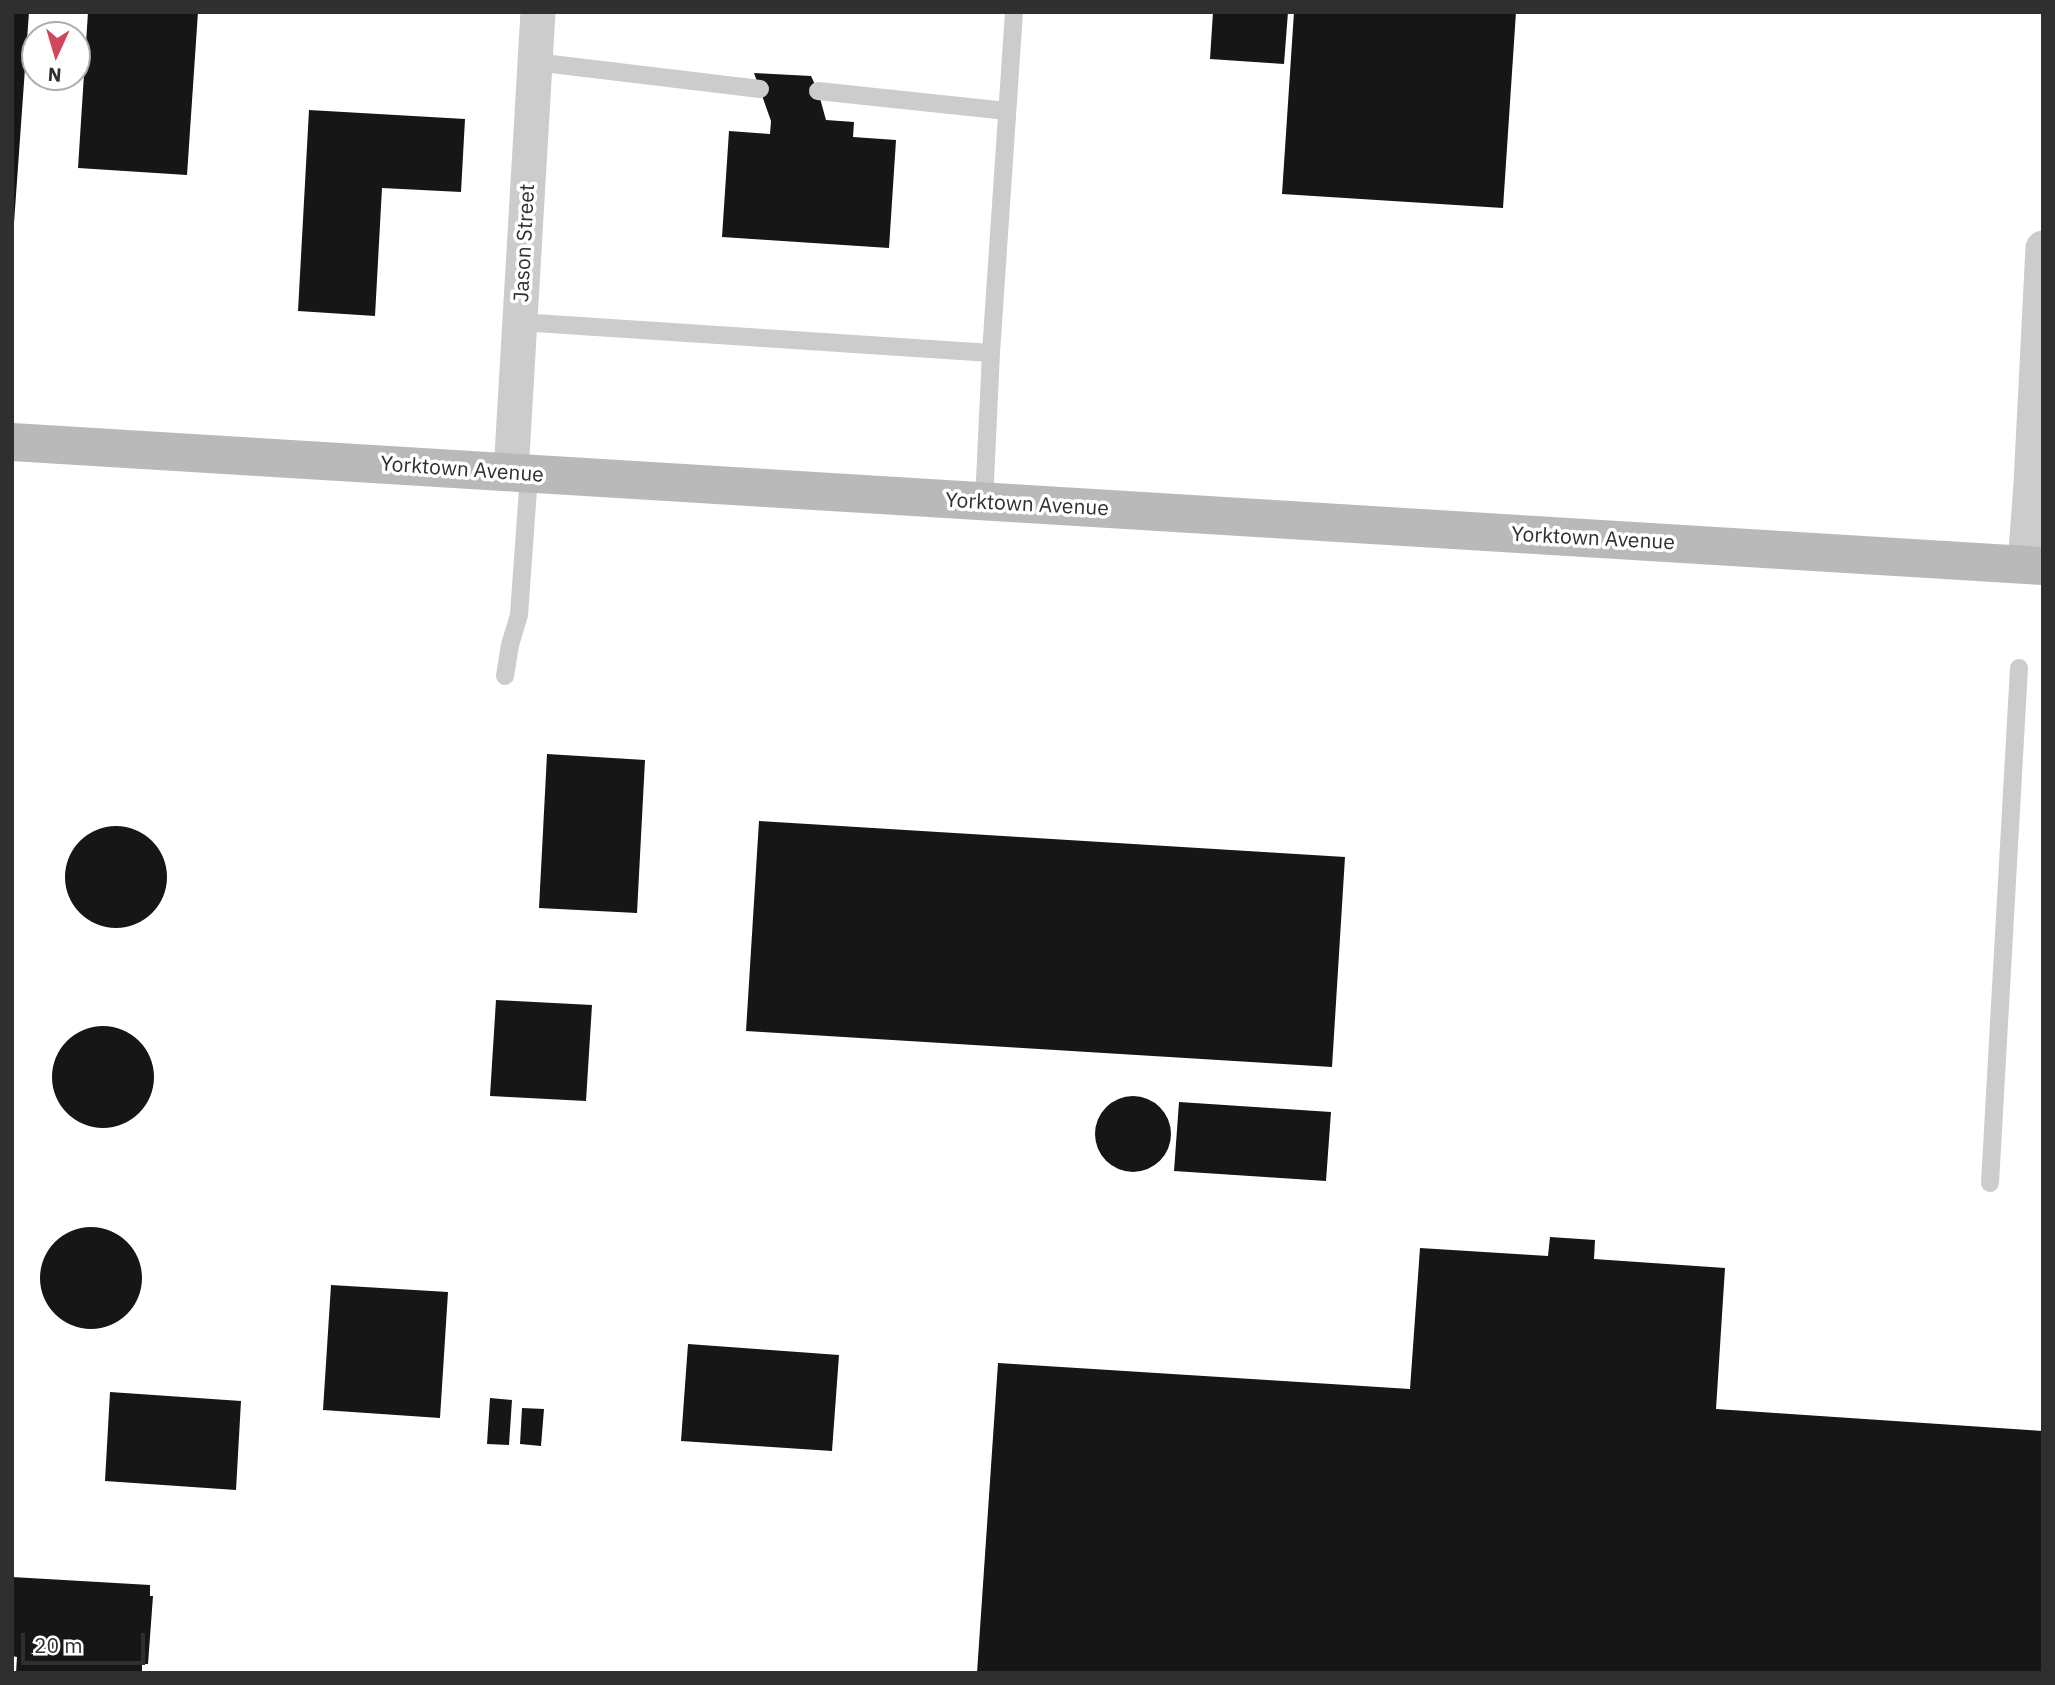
<!DOCTYPE html>
<style>
body{margin:0}
#map{position:relative;width:2055px;height:1685px;overflow:hidden;background:#fff;font-family:"IBM Plex Sans",sans-serif}
canvas{display:block}
.frame{position:absolute;inset:0;border:14px solid #2f2f2f;pointer-events:none}
.north{position:absolute;left:21px;top:21px;width:70px;height:70px;box-sizing:border-box;background:#fff;border:2px solid #acacac;border-radius:50%;rotate:184deg;font-size:19px;font-weight:700;line-height:28px;text-align:center;color:#2f2f2f}
.north::after{content:'';display:block;margin:auto;width:24px;height:32px;background:#d1465c;clip-path:polygon(50% 0,100% 100%,50% 72%,0 100%)}
.scale{position:absolute;left:21px;top:1633px;width:124px;height:32px;box-sizing:border-box;border:4px solid #2f2f2f;border-top:0;padding-left:9px;font-size:21px;line-height:24px;white-space:nowrap;color:#2f2f2f;-webkit-text-stroke:5px #fff;paint-order:stroke}
</style>
<div id="map">
<canvas width="2055" height="1685"></canvas>
<div class="frame"></div>
<div class="north">N</div>
<div class="scale">20 m</div>
</div>
<script>
const ctx = document.querySelector('canvas').getContext('2d');
ctx.lineJoin = 'round';
function fillPath(path, color) { ctx.fillStyle = color; ctx.fill(path, 'evenodd'); }
function trace(path, color, width, dash) { ctx.strokeStyle = color; ctx.lineWidth = width; ctx.lineCap = dash ? 'butt' : 'round'; ctx.setLineDash(dash || []); ctx.stroke(path); }
function write(font, color, halo, rows, align = 'center') {
  ctx.font = font + ' "IBM Plex Sans",sans-serif'; ctx.lineWidth = 7; ctx.setLineDash([]); ctx.textBaseline = 'middle'; ctx.strokeStyle = halo; ctx.fillStyle = color; for (const [text, x, y, turn = 0] of rows) {
    ctx.save(); ctx.translate(x, y); ctx.rotate((+turn || 0) * Math.PI / 180); ctx.textAlign = isNaN(turn) ? turn : align; if (halo) ctx.strokeText(text, 0, 0); ctx.fillText(text, 0, 0); ctx.restore();
  }
}
const building = new Path2D(`
 M12,12H29L14,223H12Z
 M88,12H198L187,175L78,168Z
 M1213,12H1288L1284,64L1210,59Z
 M1294,12H1516L1503,208L1282,194Z
 M754,73L811,76L818,91L826,120L854,122L853,137L896,140L889,248L722,237L729,131L770,134L771,121Z
 M309,110L465,119L461,192L382,188L375,316L298,311Z
 M547,754L645,760L637,913L539,908Z
 M759,821L1345,857L1332,1067L746,1031Z
 M65 877a51 51 0 1 1 102 0a51 51 0 1 1-102 0Z
 M496,1000L592,1005L586,1101L490,1096Z
 M52 1077a51 51 0 1 1 102 0a51 51 0 1 1-102 0Z
 M1095 1134a38 38 0 1 1 76 0a38 38 0 1 1-76 0Z
 M1179,1102L1331,1112L1326,1181L1174,1171Z
 M40 1278a51 51 0 1 1 102 0a51 51 0 1 1-102 0Z
 M1550,1237L1595,1240L1594,1259L1725,1268L1716,1409L2043,1431V1673H977L998,1363L1410,1389L1420,1248L1548,1256Z
 M331,1285L448,1292L440,1418L323,1410Z
 M688,1344L839,1355L832,1451L681,1441Z
 M110,1392L241,1401L236,1490L105,1481Z
 M490,1398L512,1400L509,1445L487,1444Z
 M522,1408L544,1409L541,1446L520,1444Z
 M12,1577L150,1585V1596H153L148,1664H142V1673H16L17,1657L12,1656Z`);
const service = new Path2D(`
 M535,62L760,89
 M818,91L1007,111
 M520,322L991,353
 M984,502L991,353L1014,12
 M505,676L510,645L519,615L529,475
 M1990,1183L2019,668`);
const minor = new Path2D(`
 M511,473L538,12
 M2025,565L2031,484L2043,248`);
const secondary = new Path2D(`
 M12,442L2043,566`);
const streetNames = [
 ["Jason Street",525,243,-87],
 ["Yorktown Avenue",462,470,4],
 ["Yorktown Avenue",1027,505,3],
 ["Yorktown Avenue",1593,539,3]
];
fillPath(building, '#161616');
trace(service, '#ccc', 18);
trace(minor, '#ccc', 35);
trace(secondary, '#b9b9b9', 38);
write('21px', '#2f2f2f', '#fff', streetNames);
</script>
